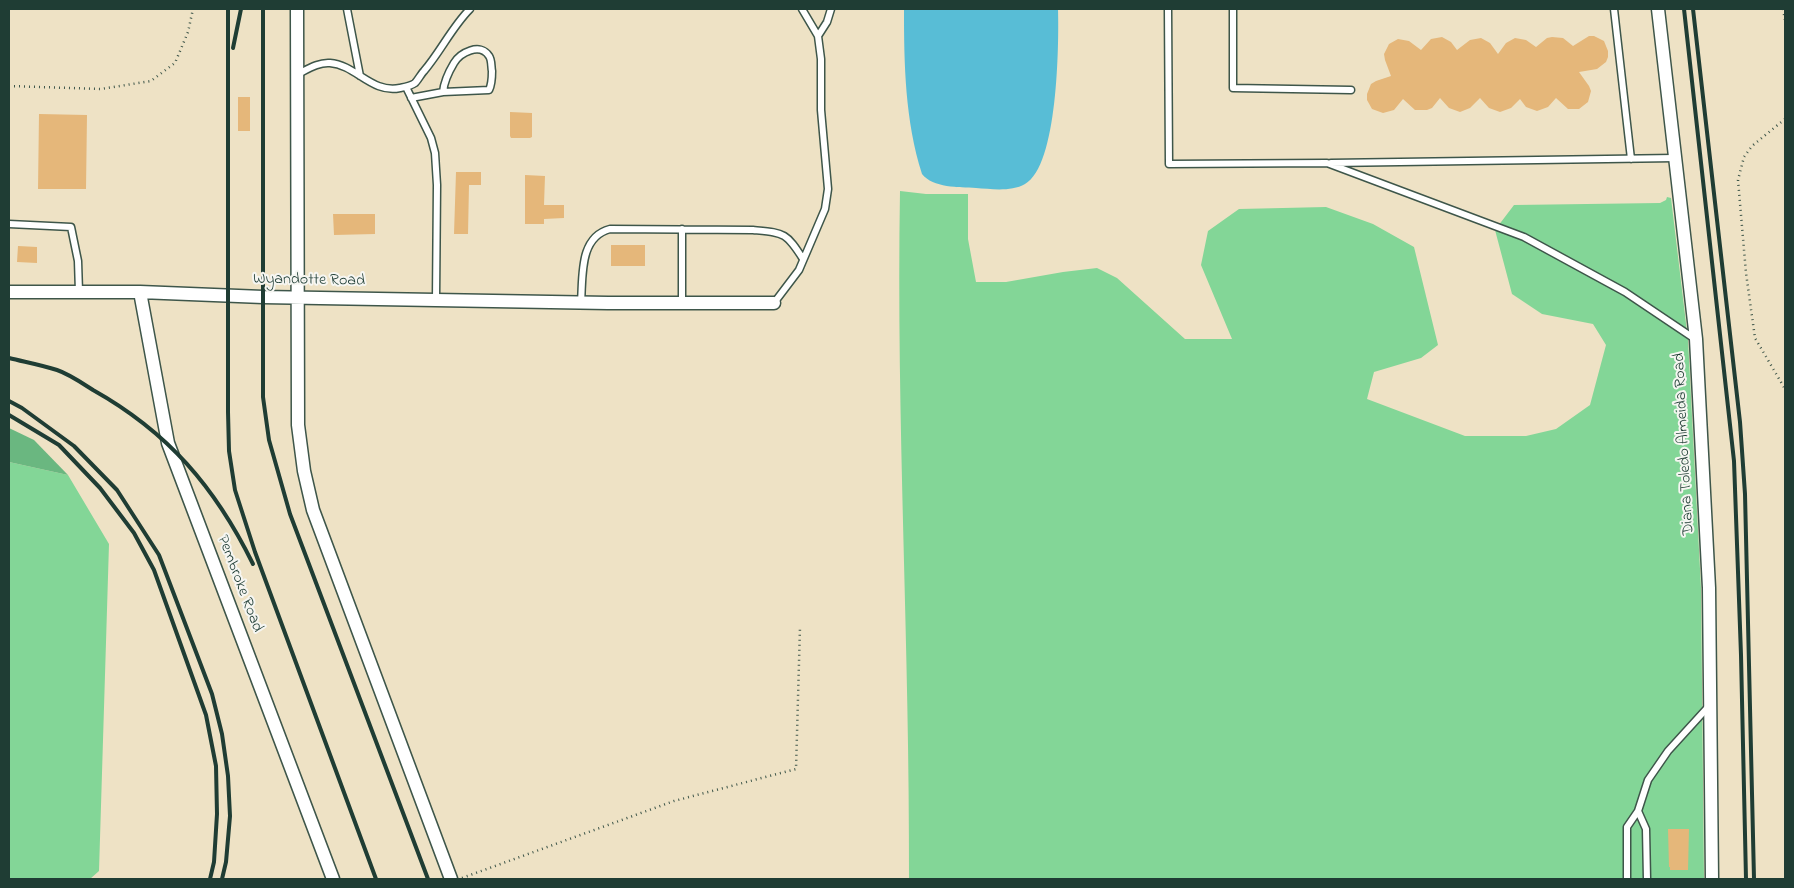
<!DOCTYPE html>
<style>
body{margin:0}
#map{position:relative;width:1794px;height:888px;overflow:hidden;background:#eee2c5;font-family:"Indie Flower",sans-serif}
canvas{display:block}
.frame{position:absolute;inset:0;border:10px solid #1f3d34;pointer-events:none}
</style>
<div id="map">
<canvas width="1794" height="888"></canvas>
<div class="frame"></div>
</div>
<script>
const ctx = document.querySelector('canvas').getContext('2d');
ctx.lineJoin = 'round';
function fillPath(path, color) { ctx.fillStyle = color; ctx.fill(path, 'evenodd'); }
function trace(path, color, width, dash) { ctx.strokeStyle = color; ctx.lineWidth = width; ctx.lineCap = dash ? 'butt' : 'round'; ctx.setLineDash(dash || []); ctx.stroke(path); }
function write(font, color, halo, rows, align = 'center') {
  ctx.font = font + ' "Indie Flower",sans-serif'; ctx.lineWidth = 4; ctx.setLineDash([]); ctx.textBaseline = 'middle'; ctx.strokeStyle = halo; ctx.fillStyle = color; for (const [text, x, y, turn = 0] of rows) {
    ctx.save(); ctx.translate(x, y); ctx.rotate((+turn || 0) * Math.PI / 180); ctx.textAlign = isNaN(turn) ? turn : align; if (halo) ctx.strokeText(text, 0, 0); ctx.fillText(text, 0, 0); ctx.restore();
  }
}
const green = new Path2D(`
 M900,191L926,194H968V239L976,282H1006L1063,272L1097,268L1117,278L1185,339H1232L1201,265L1208,231L1239,209L1326,207L1373,224L1414,247L1438,345L1421,358L1374,372L1367,399L1465,436H1526L1556,429L1590,405L1606,345L1593,324L1542,314L1512,294L1495,230L1514,205L1660,203L1666,200L1667,197L1671,198L1688,340L1701,588L1704,879H909C910,650 896,420 900,191Z
 M9,462L68,475L109,544L99,871L90,879H9Z`);
const forest = new Path2D(`
 M9,428L34,440L68,475L9,462Z`);
const water = new Path2D(`
 M904,9H1058C1059,44 1058,166 1025,184C1011,192 991,189 976,188C959,187 933,188 922,174C905,120 904,64 904,9Z`);
const building = new Path2D(`
 M1589,36H1594L1604,41L1608,51V57L1606,62L1597,69L1579,72L1589,86L1591,91L1588,102L1579,109H1568L1556,98L1548,107L1537,111L1526,107L1520,99L1511,108L1500,112L1489,108L1480,98L1470,108L1460,112L1449,108L1440,98L1432,108L1427,110H1415L1403,99L1394,110L1383,113L1372,109L1367,100V94L1371,84L1376,81L1391,76L1385,60L1384,54L1389,44L1398,39L1409,41L1421,50L1431,39L1442,37L1451,42L1457,50L1470,40L1481,38L1490,43L1498,54L1506,43L1515,38L1526,40L1536,47L1547,38L1552,37L1563,38L1573,46Z
 M238,97H250V131H238Z
 M510,112L532,113V137L530,138H511L510,136Z
 M39,114L87,115L86,189H38Z
 M456,172H481V185H469L468,234H454Z
 M525,175L545,176L544,205H564V218L544,219V224H525Z
 M333,214H375V234L334,235Z
 M611,245H645V266H611Z
 M18,246L37,247V263L17,262Z
 M1668,829H1689L1688,870H1670V867H1669Z`);
const path = new Path2D(`
 M1783,9L1785,20
 M9,86L101,89L151,81L175,63L188,32L193,9
 M1785,119L1752,146L1744,157L1738,180L1746,273L1755,338L1785,389
 M462,878L674,801L796,769L800,627`);
const lane = new Path2D(`
 M347,9L360,76
 M1168,9L1169,164L1327,163L1524,237L1625,292L1695,339
 M1233,9V88L1351,90
 M1614,9L1631,159
 M818,36L827,22L831,9
 M298,74C308,69 319,62 330,63C356,65 372,94 400,88C405,87 411,86 415,83C418,80 421,74 424,71C441,51 452,27 470,9
 M406,87L431,138L435,153L437,185L436,299
 M411,98L443,92L489,90C492,84 492,78 492,71C491,67 492,60 489,56C480,42 460,53 454,63C448,73 444,82 443,92
 M1331,163L1675,158
 M9,224L71,227L78,261L79,292
 M581,302C583,276 579,237 610,229L753,230C784,233 786,232 803,259
 M682,303V229
 M774,303L799,270L825,209L828,189L821,110V59L818,36L802,9
 M1627,879V827L1638,811
 M1647,879L1646,829L1638,811L1648,780L1668,751L1709,706`);
const street = new Path2D(`
 M297,9L298,425L304,471L313,510L451,879
 M1658,9L1696,339L1709,588L1712,879
 M9,292H140L263,297L608,303H774
 M140,292L168,443L333,879`);
const rail = new Path2D(`
 M228,9V412L229,451L235,490L255,552L376,879
 M263,9V397L269,440L290,514L428,879
 M1684,9L1734,461L1741,655L1746,879
 M1693,9L1740,422L1745,494L1754,879
 M233,48L241,9
 M9,358C25,362 41,365 57,370C69,374 82,383 93,390C168,432 215,487 253,564
 M9,401L22,408L74,446L117,490L159,555L212,694L222,734L228,776L230,816L226,862L222,879
 M9,415L59,445L100,488L134,533L154,570L206,715L216,766L217,814L214,862L210,879`);
const streetNames = [
 ["Wyandotte Road",309,281,1],
 ["Diana Toledo Almeida Road",1685,444,-93],
 ["Pembroke Road",239,584,69]
];
fillPath(green, '#83d697');
fillPath(forest, '#6ab780');
fillPath(water, '#58bdd6');
fillPath(building, '#e5b77a');
trace(lane, '#3e564a', 9);
trace(street, '#3e564a', 15);
trace(path, '#3e564a', 2.5, [1, 4]);
trace(lane, '#fff', 6);
trace(street, '#fff', 12);
trace(rail, '#1f3d34', 4);
write('16px', '#1f3d34', '#f6f6f2', streetNames);
</script>
